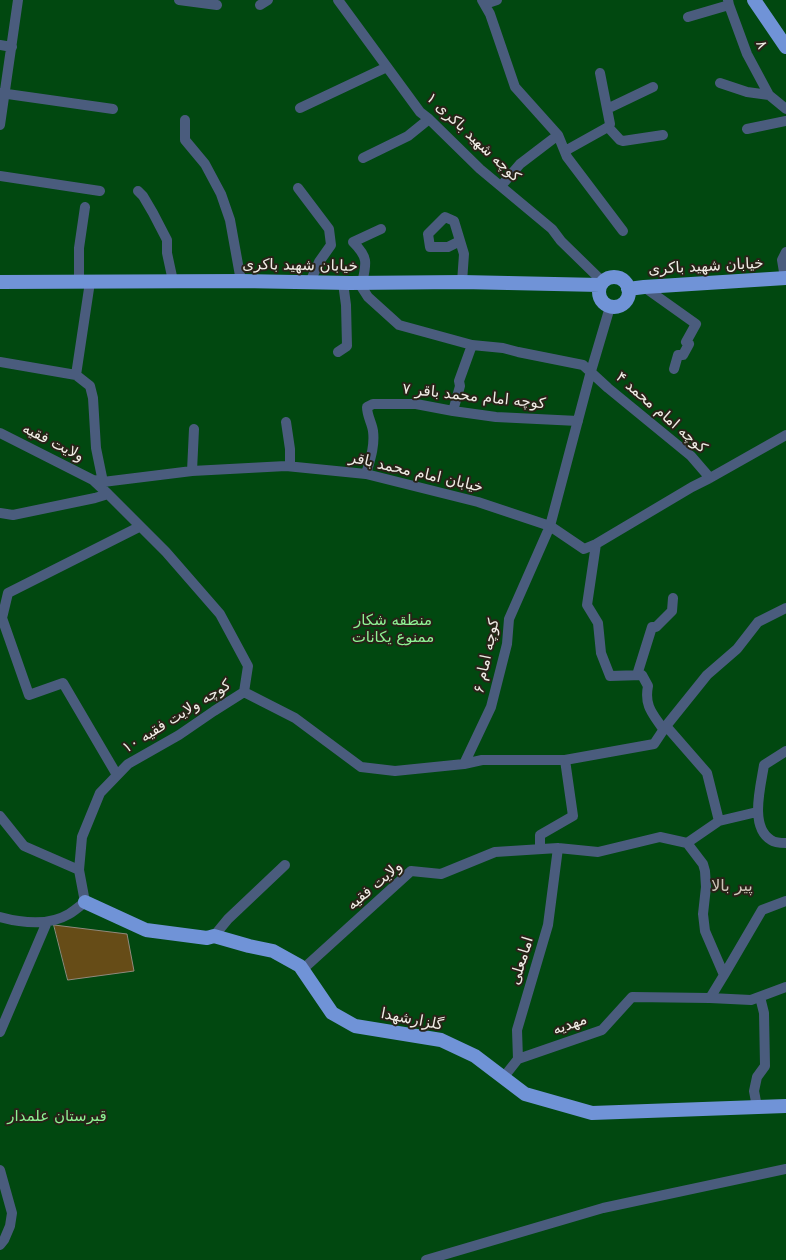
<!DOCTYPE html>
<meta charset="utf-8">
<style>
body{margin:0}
canvas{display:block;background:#282318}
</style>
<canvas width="786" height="1260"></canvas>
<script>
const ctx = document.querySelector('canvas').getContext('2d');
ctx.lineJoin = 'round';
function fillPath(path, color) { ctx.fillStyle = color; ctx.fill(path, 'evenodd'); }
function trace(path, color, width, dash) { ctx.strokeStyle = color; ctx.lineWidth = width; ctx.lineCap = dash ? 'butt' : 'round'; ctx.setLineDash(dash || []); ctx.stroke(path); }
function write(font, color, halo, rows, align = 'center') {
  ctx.font = font + ' "DejaVu Sans",Cairo,sans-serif'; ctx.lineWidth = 4; ctx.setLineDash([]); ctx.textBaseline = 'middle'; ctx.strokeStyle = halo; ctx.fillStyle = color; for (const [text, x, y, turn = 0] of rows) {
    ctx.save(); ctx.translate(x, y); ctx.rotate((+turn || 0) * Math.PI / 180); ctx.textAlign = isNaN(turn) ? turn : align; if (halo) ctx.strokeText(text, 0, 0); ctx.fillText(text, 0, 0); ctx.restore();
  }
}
const green = new Path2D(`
 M0,0H786V1260H0Z`);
const building = new Path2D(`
 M54,925L127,934L134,971L68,980Z`);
const minor = new Path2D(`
 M179,0L217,5
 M338,0L420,112L429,119L480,169L552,229L561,241L603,282
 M482,0L490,14L515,87L558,135L567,157L623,231
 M485,4L497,0
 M260,5L268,0
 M729,5L747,54L769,95L786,109
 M688,17L729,5L728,0
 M0,45L12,47
 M720,83L747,92L769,95
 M0,93L113,109
 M300,108L387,67
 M607,109L653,87
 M185,120V140L205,164L221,194L230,220L241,281
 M0,125L18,0
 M608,127L620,140L623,141L663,135
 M747,129L786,121
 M565,151L608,127L610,124L600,73
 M363,158L408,136L429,119
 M0,176L100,191
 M501,186L520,164L558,135
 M298,188L329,229L331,245L319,262L310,282
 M138,191L143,196L153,213L167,240V253L173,281
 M460,241L448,247H430L428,234L445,217L454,221L464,254L462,282
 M785,278L782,260L786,252
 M79,282V248L85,207
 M359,283L368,297L399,325L472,345L503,348L518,352L583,365L608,388L691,456L710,478
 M362,283C367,262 368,257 353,242L381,229
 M644,287L696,324L686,342L689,344L683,355H678L674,369
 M338,352L347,346L346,305L343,283
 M0,362L76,375L90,386L93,398L96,448L103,482
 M76,375L90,282
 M453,411L460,386L459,381L472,345
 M286,422L290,449V466
 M0,433L93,480L108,494L166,552L220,614L248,666L244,692L214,711L179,735L128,764L100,793L82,837L79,870L85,902C80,906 74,911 69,914C49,926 22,923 0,917
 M192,471L194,429
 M366,474C370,460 375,446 373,431C372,423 367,416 367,407L373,404H416L453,411L496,417L578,421
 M93,480L103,482L192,471L286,466L366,474L478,502L550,526L584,549L596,544L692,487L710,478L786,435
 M0,513L13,515L95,498L108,494
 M596,544L587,605L598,623L601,653L610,676L642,675L648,686C644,706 653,714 663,729
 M0,618H2L8,593L139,527
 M2,618L29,695L63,683L117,775
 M637,675L652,627H656L672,611L673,598
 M244,692L295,718L361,767L395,771L464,764L482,760H565L654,744L666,726L707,675L737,649L758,622L786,608
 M666,726L707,773L719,821L757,812
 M786,751L764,765C761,785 749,827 771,840C775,843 781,843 786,843
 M464,764L491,707L507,644L509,619L550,526L591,371L610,307
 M0,816L24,846L79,870
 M687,843L703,864L705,871L706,887L703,914L705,931L724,975L710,998L751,1000L786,987
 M540,849V835L573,816L565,760
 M214,936L228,919L285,865
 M303,969L411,871L441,874L495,852L558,848L598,852L660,837L687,843L719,821
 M724,975L762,910L786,901
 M0,1032L47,922
 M518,1059L602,1030L632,997L710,998
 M503,1078L518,1059L517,1030L548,925L558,848
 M757,1107L754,1091L757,1077L765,1066L764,1013L760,997
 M0,1170L12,1213L10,1226L4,1240L0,1245
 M426,1260L603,1208L786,1169`);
const major = new Path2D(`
 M754,0L786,47
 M599 292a15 15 0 1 1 30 0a15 15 0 1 1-30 0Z
 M0,282L241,281L350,283L462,282L600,285
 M628,289L644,287L786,278
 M85,902L146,930L207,938L214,936L249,946L273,951L300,966L332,1013L355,1026L441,1040L475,1056L525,1094L592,1113L786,1106`);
const streetNames = [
 ["۸",761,45,67],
 ["کوچه شهید باکری ۱",473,138,43],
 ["خیابان شهید باکری",300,266,1],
 ["خیابان شهید باکری",706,267,-3],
 ["کوچه امام محمد باقر ۷",474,397,6],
 ["کوچه امام محمد ۴",661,413,41],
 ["ولایت فقیه",53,443,27],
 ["خیابان امام محمد باقر",416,473,13],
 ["کوچه امام ۶",487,656,-78],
 ["کوچه ولایت فقیه ۱۰",177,717,-32],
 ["ولایت فقیه",375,886,-40],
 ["امامعلی",522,961,-73],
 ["گلزارشهدا",412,1020,11],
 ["مهدیه",570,1025,-19]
];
const parkNames = [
 ["منطقه شکار",393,621],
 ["ممنوع یکانات",393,638],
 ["قبرستان علمدار",57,1117]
];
const neighbourhoodNames = [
 ["پیر بالا",732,887]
];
fillPath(green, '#014810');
fillPath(building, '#664c17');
trace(building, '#91897d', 1);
trace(minor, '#4a5c7d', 10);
trace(major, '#7093d7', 14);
write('15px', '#f0ece5', '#282318', streetNames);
write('15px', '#8ef294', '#282318', parkNames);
write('16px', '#ccc4b7', '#282318', neighbourhoodNames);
</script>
